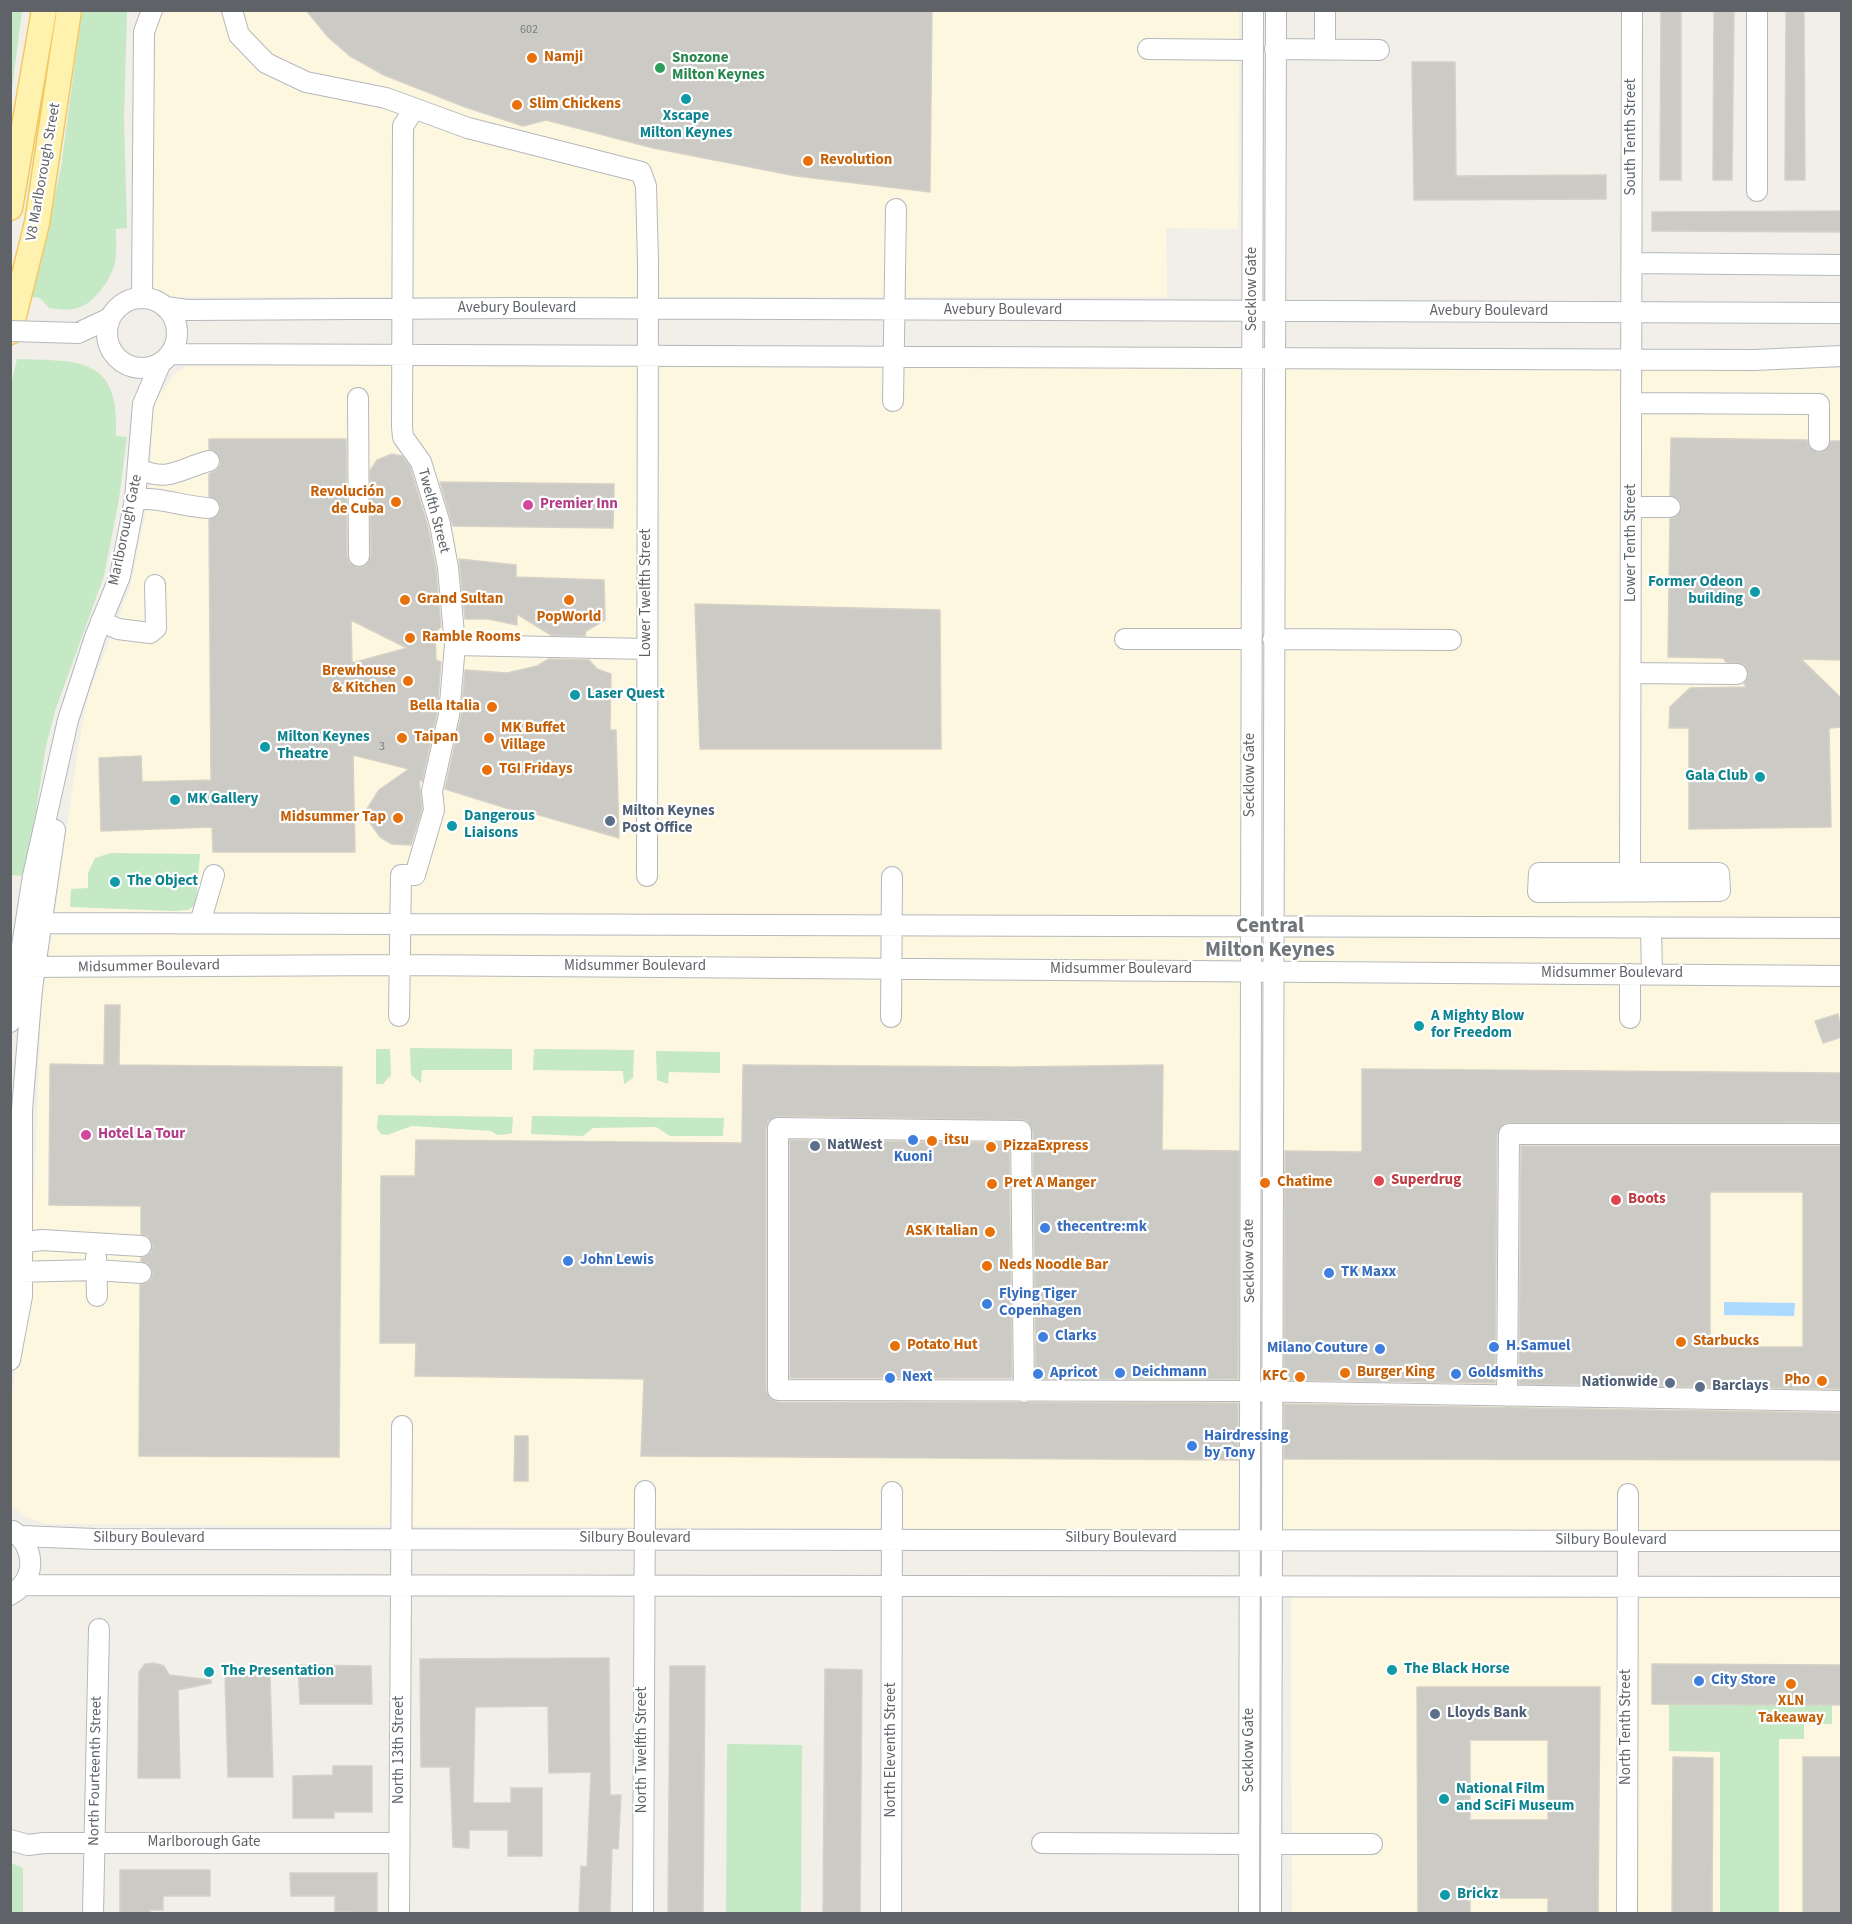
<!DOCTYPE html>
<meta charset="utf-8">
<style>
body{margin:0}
#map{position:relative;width:1852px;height:1924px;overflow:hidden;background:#f1efe8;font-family:"Source Sans 3",sans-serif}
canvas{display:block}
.frame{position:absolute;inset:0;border:12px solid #5f6368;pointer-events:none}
</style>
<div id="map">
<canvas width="1852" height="1924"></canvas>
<div class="frame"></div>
</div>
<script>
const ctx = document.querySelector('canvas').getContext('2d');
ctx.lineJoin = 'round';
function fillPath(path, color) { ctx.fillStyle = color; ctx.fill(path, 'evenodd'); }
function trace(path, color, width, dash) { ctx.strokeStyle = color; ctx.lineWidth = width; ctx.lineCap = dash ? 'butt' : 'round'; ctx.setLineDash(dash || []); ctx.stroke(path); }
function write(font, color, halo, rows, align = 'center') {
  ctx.font = font + ' "Source Sans 3",sans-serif'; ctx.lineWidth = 4.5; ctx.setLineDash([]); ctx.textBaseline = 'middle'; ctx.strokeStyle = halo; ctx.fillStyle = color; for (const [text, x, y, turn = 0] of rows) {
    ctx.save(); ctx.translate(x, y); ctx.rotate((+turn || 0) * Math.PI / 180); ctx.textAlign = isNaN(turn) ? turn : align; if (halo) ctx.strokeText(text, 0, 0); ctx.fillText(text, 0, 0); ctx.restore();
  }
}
const commercial = new Path2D(`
 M155,11H1239L1238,229L1166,228L1167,297H153Z
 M187,366L1841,368V1534L46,1524L26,1517L12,1505L10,1497V1409L17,1357L30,1294L41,1011L79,743L89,693L130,588L150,491L152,418L156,401L174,374Z
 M1288,1597L1841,1598V1913H1292L1291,1597Z`);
const green = new Path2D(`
 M10,11H22L11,96H10Z
 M82,11H127L124,119L127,228L116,229C116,240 117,252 115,262C112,278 94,304 77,308C68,311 58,309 49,308L40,298L32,297L61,168Z
 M17,359C81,361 120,357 116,436L127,437L119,499L104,576L55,711L46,746L26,876L11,875V384Z
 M111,853L200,854L196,905L188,910L173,911L70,907L71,889L88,888V873L95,858Z
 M410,1048L512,1049V1070H422L421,1083L411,1075Z
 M376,1049H390L391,1075L383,1084H376Z
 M534,1049L634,1050L633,1078L624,1084L623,1071L533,1070Z
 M656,1051L720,1052V1073L669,1072L668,1084L657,1080Z
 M378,1115L513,1117L512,1133L509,1134L497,1135L491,1131L412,1126L387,1135L381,1134L377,1128Z
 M532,1116L724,1118L723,1136H670L656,1127L593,1128L583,1136L531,1134Z
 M1669,1704L1832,1705V1724H1804V1739H1779V1913H1720V1752L1669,1751Z
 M727,1744L802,1745L801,1913H726Z
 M11,1863L23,1868V1913H11Z`);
const water = new Path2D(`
 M1724,1302L1795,1303L1794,1316L1724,1315Z`);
const building = new Path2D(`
 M306,10H932L930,192L796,176L653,148L546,120L523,126L465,107L384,75L350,56L328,37Z
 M1661,10H1681V180H1660Z
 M1714,10H1734L1732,180H1713Z
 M1786,10H1804L1805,180H1785Z
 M1412,62H1455L1456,176L1606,175V199L1414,200Z
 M1842,211V232L1652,231V212Z
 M1671,438L1807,440L1809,447L1818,453L1825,451L1831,441H1842V660L1801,659L1842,699V727L1829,728L1831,827L1689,829V728H1669L1670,707L1690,688L1747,687L1744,684L1749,674L1744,664L1726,662L1723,658L1668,657L1670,519L1676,517L1682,508L1680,501L1670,495Z
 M209,439H346L347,556L349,563L358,568L366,566L371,556L370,471L377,460L392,454L402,456L410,467L428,527L436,570L441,627L435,632L436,660L441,662L437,713L422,781L419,780L422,809L411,845L392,844L380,837L364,814L379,790L409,769L353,755L355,852H213L212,827L101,831L99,758L141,756L142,782L211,780L209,520L218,515L221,508L216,499L209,496V474L217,470L221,463L218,453L209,449ZM351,620L407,648L352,663Z
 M440,482L614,484L613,528L453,526Z
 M459,559L516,565V577L604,580L605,620L586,631L585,636L551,635L517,614V625L488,619H465Z
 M695,604L940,610L941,749H700Z
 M549,659L589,660L597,669L611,674L610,730H616L619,838L522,810V813L445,789L461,717L465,670L507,673L537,666Z
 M105,1005H120L119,1065L342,1067L339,1457L139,1456L140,1285L151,1280L153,1273L148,1263L141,1261V1258L151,1253L153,1246L148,1236L141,1234V1206L49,1205L50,1064L104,1065Z
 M1838,1014L1842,1037L1823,1043L1815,1021Z
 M743,1065L1014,1067L1163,1065L1162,1150L1239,1151L1238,1379H1036L1033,1131L1027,1120L778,1116L768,1121L766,1128V1391L772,1400L778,1402L1238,1403V1460L641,1456L644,1379L415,1376L416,1343H380L381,1176H415L416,1140L742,1143Z
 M1362,1069L1842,1073V1122L1504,1123L1497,1134L1495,1383L1284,1380L1285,1151L1362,1152Z
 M790,1140L1009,1143L1012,1378H790Z
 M1521,1146H1842V1389L1519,1384ZM1710,1192H1803V1347H1710Z
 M1284,1404L1842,1413V1460L1284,1459Z
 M515,1436H528V1481H514Z
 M609,1658L610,1795H621L618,1849L612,1848L610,1914H579L581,1866L587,1867L591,1772L549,1773L548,1706L475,1707L473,1803H511V1788H542V1856H508V1830H469V1848L453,1847L450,1767H421L420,1659Z
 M154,1663L164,1666L169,1675L211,1680V1683L178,1690L180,1778H138L139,1672L145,1664Z
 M1652,1664L1842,1665V1705L1652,1704Z
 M298,1665L371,1666L372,1704H300Z
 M670,1666H705L703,1914H668Z
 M825,1669L862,1670L860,1914H823Z
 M225,1676H270L273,1777H228Z
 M1417,1687H1600L1598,1914H1548V1898H1470V1914H1418ZM1470,1740H1548V1820H1470Z
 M1673,1757L1713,1758L1712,1914H1672Z
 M1803,1757H1842V1914H1803Z
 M333,1766H372V1812H334V1818H293V1776L333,1775Z
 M120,1870H210V1896H163V1910H150V1914H120Z
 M290,1873H377V1914L335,1911V1896H291Z`);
const minor = new Path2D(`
 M232,10L239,35L266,63L306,82L386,98L468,128L641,172L646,186L648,262L647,876
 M1757,10V191
 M1148,49L1252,50
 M1275,49L1379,50
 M1325,49V10
 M1632,263L1842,265
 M142,298L144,32L152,10
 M107 333a35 35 0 1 1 70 0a35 35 0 1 1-70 0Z
 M165,307L187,310L524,308L1842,313
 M78,333L110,318
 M170,354L1754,360L1842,356
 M358,398L359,556
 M893,401L896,209
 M1632,403L1819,404V441
 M139,469C169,483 181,468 209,461
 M135,499C161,497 184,507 209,508
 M1632,507H1670
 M101,621L118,629L150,633L156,628L155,585
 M1125,639H1251
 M1273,639L1451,640
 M455,645L647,649
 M1631,673L1737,674
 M1539,873H1719L1720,891L1538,892Z
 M1630,873L1632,10
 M43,923L1842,928
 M200,923L214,875
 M1651,928L1652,975
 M19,967L400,965L1842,976
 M399,1016L401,875H415L434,810L432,791L449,715L455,645L448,568L440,524L421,462L403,437L402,427L403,126L414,109
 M891,1017L892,877
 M1630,1018V974
 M10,1022L33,876L68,720L95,637L120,576L135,499L143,404L161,362
 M10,1244L42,1240L141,1246
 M96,1257L97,1296
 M12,1272L96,1270L141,1273
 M10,1360L22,1296V1110L32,988L55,830
 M1024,1392L1021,1131L778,1128V1390L1242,1391L1842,1401
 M1507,1396L1509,1134H1842
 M21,1536L95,1539L1842,1541
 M23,1585L1842,1587
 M10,1595C37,1580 36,1548 13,1531
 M10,1840L28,1845L44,1843H399
 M1042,1843L1249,1844
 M1271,1844H1372
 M93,1914L99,1629
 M399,1914L402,1426
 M643,1914L645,1491
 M891,1914L892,1492
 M1249,1914L1253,10
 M1271,1914L1276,10
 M1627,1914L1628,1494`);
const major = new Path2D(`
 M10,208L44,10
 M10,332L37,223L69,10`);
const minorBridge = new Path2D(`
 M10,331L78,333`);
const markers = [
 [532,58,6,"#e8710a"],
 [660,68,6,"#2e9e5b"],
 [686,99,6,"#0f9aa8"],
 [517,105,6,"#e8710a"],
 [808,161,6,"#e8710a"],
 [396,502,6,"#e8710a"],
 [528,505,6,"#d1479c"],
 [1755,592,6,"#0f9aa8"],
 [405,600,6,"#e8710a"],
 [569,600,6,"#e8710a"],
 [410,638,6,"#e8710a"],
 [408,681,6,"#e8710a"],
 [575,695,6,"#0f9aa8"],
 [492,707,6,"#e8710a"],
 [402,738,6,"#e8710a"],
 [489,738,6,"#e8710a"],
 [265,747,6,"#0f9aa8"],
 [487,770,6,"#e8710a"],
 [1760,777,6,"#0f9aa8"],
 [175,800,6,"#0f9aa8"],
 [398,818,6,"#e8710a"],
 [610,821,6,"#5c6f8a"],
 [452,826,6,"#0f9aa8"],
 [115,882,6,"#0f9aa8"],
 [1419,1026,6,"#0f9aa8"],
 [86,1135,6,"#d1479c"],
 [913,1140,6,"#3f7fe0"],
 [932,1141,6,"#e8710a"],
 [815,1146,6,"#5c6f8a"],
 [991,1147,6,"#e8710a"],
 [1379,1181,6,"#e0444e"],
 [1265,1183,6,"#e8710a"],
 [992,1184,6,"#e8710a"],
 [1616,1200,6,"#e0444e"],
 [1045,1228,6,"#3f7fe0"],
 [990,1232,6,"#e8710a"],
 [568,1261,6,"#3f7fe0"],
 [987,1266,6,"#e8710a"],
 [1329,1273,6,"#3f7fe0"],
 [987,1304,6,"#3f7fe0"],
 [1043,1337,6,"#3f7fe0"],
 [1681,1342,6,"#e8710a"],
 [895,1346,6,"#e8710a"],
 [1494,1347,6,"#3f7fe0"],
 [1380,1349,6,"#3f7fe0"],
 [1120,1373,6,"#3f7fe0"],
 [1345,1373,6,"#e8710a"],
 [1038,1374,6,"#3f7fe0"],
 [1456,1374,6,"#3f7fe0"],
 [1300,1377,6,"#e8710a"],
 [890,1378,6,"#3f7fe0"],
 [1822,1381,6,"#e8710a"],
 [1670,1383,6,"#5c6f8a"],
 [1700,1387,6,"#5c6f8a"],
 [1192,1446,6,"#3f7fe0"],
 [1392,1670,6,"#0f9aa8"],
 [209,1672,6,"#0f9aa8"],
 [1699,1681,6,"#3f7fe0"],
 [1791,1684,6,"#e8710a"],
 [1435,1714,6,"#5c6f8a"],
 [1444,1799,6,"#0f9aa8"],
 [1445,1895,6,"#0f9aa8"]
];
const numberNames = [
 ["602",529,30],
 ["3",382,747]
];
const foodNames = [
 ["Namji",544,58],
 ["Slim Chickens",529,105],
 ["Revolution",820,161],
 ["Revolución",384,493,"right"],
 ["de Cuba",384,510,"right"],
 ["Grand Sultan",417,600],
 ["PopWorld",569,618,"center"],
 ["Ramble Rooms",422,638],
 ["Brewhouse",396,672,"right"],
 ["& Kitchen",396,689,"right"],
 ["Bella Italia",480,707,"right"],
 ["MK Buffet",501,729],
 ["Village",501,746],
 ["Taipan",414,738],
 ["TGI Fridays",499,770],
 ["Midsummer Tap",386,818,"right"],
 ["itsu",944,1141],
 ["PizzaExpress",1003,1147],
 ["Chatime",1277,1183],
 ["Pret A Manger",1004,1184],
 ["ASK Italian",978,1232,"right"],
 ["Neds Noodle Bar",999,1266],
 ["Starbucks",1693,1342],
 ["Potato Hut",907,1346],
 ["Burger King",1357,1373],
 ["KFC",1288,1377,"right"],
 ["Pho",1810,1381,"right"],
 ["XLN",1791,1702,"center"],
 ["Takeaway",1791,1719,"center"]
];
const leisureNames = [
 ["Snozone",672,59],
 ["Milton Keynes",672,76]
];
const cultureNames = [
 ["Xscape",686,117,"center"],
 ["Milton Keynes",686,134,"center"],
 ["Former Odeon",1743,583,"right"],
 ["building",1743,600,"right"],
 ["Laser Quest",587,695],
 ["Milton Keynes",277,738],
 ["Theatre",277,755],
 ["Gala Club",1748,777,"right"],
 ["MK Gallery",187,800],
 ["Dangerous",464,817],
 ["Liaisons",464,834],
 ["The Object",127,882],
 ["A Mighty Blow",1431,1017],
 ["for Freedom",1431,1034],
 ["The Black Horse",1404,1670],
 ["The Presentation",221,1672],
 ["National Film",1456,1790],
 ["and SciFi Museum",1456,1807],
 ["Brickz",1457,1895]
];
const streetNames = [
 ["South Tenth Street",1632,137,-90],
 ["V8 Marlborough Street",44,172,-80],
 ["Secklow Gate",1253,289,-90],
 ["Avebury Boulevard",517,309],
 ["Avebury Boulevard",1003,311],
 ["Avebury Boulevard",1489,312],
 ["Twelfth Street",433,511,75],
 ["Marlborough Gate",126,530,-78],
 ["Lower Tenth Street",1632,543,-90],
 ["Lower Twelfth Street",647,593,-90],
 ["Secklow Gate",1251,775,-90],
 ["Midsummer Boulevard",149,967,-1],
 ["Midsummer Boulevard",635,967],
 ["Midsummer Boulevard",1121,970],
 ["Midsummer Boulevard",1612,974],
 ["Secklow Gate",1250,1261,-91],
 ["Silbury Boulevard",149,1539],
 ["Silbury Boulevard",635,1539],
 ["Silbury Boulevard",1121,1539],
 ["Silbury Boulevard",1611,1541],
 ["North Tenth Street",1627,1727,-90],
 ["North 13th Street",400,1750,-90],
 ["North Twelfth Street",643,1750,-90],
 ["North Eleventh Street",892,1750,-90],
 ["Secklow Gate",1250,1750,-90],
 ["North Fourteenth Street",96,1771,-89],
 ["Marlborough Gate",204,1843]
];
const hotelNames = [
 ["Premier Inn",540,505],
 ["Hotel La Tour",98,1135]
];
const serviceNames = [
 ["Milton Keynes",622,812],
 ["Post Office",622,829],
 ["NatWest",827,1146],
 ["Nationwide",1658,1383,"right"],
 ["Barclays",1712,1387],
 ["Lloyds Bank",1447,1714]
];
const shopNames = [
 ["Kuoni",913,1158,"center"],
 ["thecentre:mk",1057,1228],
 ["John Lewis",580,1261],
 ["TK Maxx",1341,1273],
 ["Flying Tiger",999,1295],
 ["Copenhagen",999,1312],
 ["Clarks",1055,1337],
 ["H.Samuel",1506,1347],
 ["Milano Couture",1368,1349,"right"],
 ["Deichmann",1132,1373],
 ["Apricot",1050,1374],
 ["Goldsmiths",1468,1374],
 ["Next",902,1378],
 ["Hairdressing",1204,1437],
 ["by Tony",1204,1454],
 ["City Store",1711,1681]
];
const healthNames = [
 ["Superdrug",1391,1181],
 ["Boots",1628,1200]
];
const districtNames = [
 ["Central",1270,927],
 ["Milton Keynes",1270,951]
];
fillPath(commercial, '#fef7e0');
fillPath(green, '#c5e8c5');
fillPath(water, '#aadaff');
fillPath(building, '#cccac5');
trace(building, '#d6d1c6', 1.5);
trace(minor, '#b5b8bc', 22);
trace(major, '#f2c960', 27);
trace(minor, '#fff', 20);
trace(major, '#fff2af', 24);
trace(minorBridge, '#b5b8bc', 22, []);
trace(minorBridge, '#fff', 20);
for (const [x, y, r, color] of markers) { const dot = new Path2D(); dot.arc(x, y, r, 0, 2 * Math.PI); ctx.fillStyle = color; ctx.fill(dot); trace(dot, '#fff', 2); }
write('12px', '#7a7d7f', null, numberNames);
write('bold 15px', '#c56008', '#fff', foodNames, 'left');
write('bold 15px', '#27864d', '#fff', leisureNames, 'left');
write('bold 15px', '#0d838f', '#fff', cultureNames, 'left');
write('15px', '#5f6368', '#fff', streetNames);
write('bold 15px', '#b23c85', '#fff', hotelNames, 'left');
write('bold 15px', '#4e5e75', '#fff', serviceNames, 'left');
write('bold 15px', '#366cbe', '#fff', shopNames, 'left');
write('bold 15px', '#be3a42', '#fff', healthNames, 'left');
write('bold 21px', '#70757a', '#fff', districtNames);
</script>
